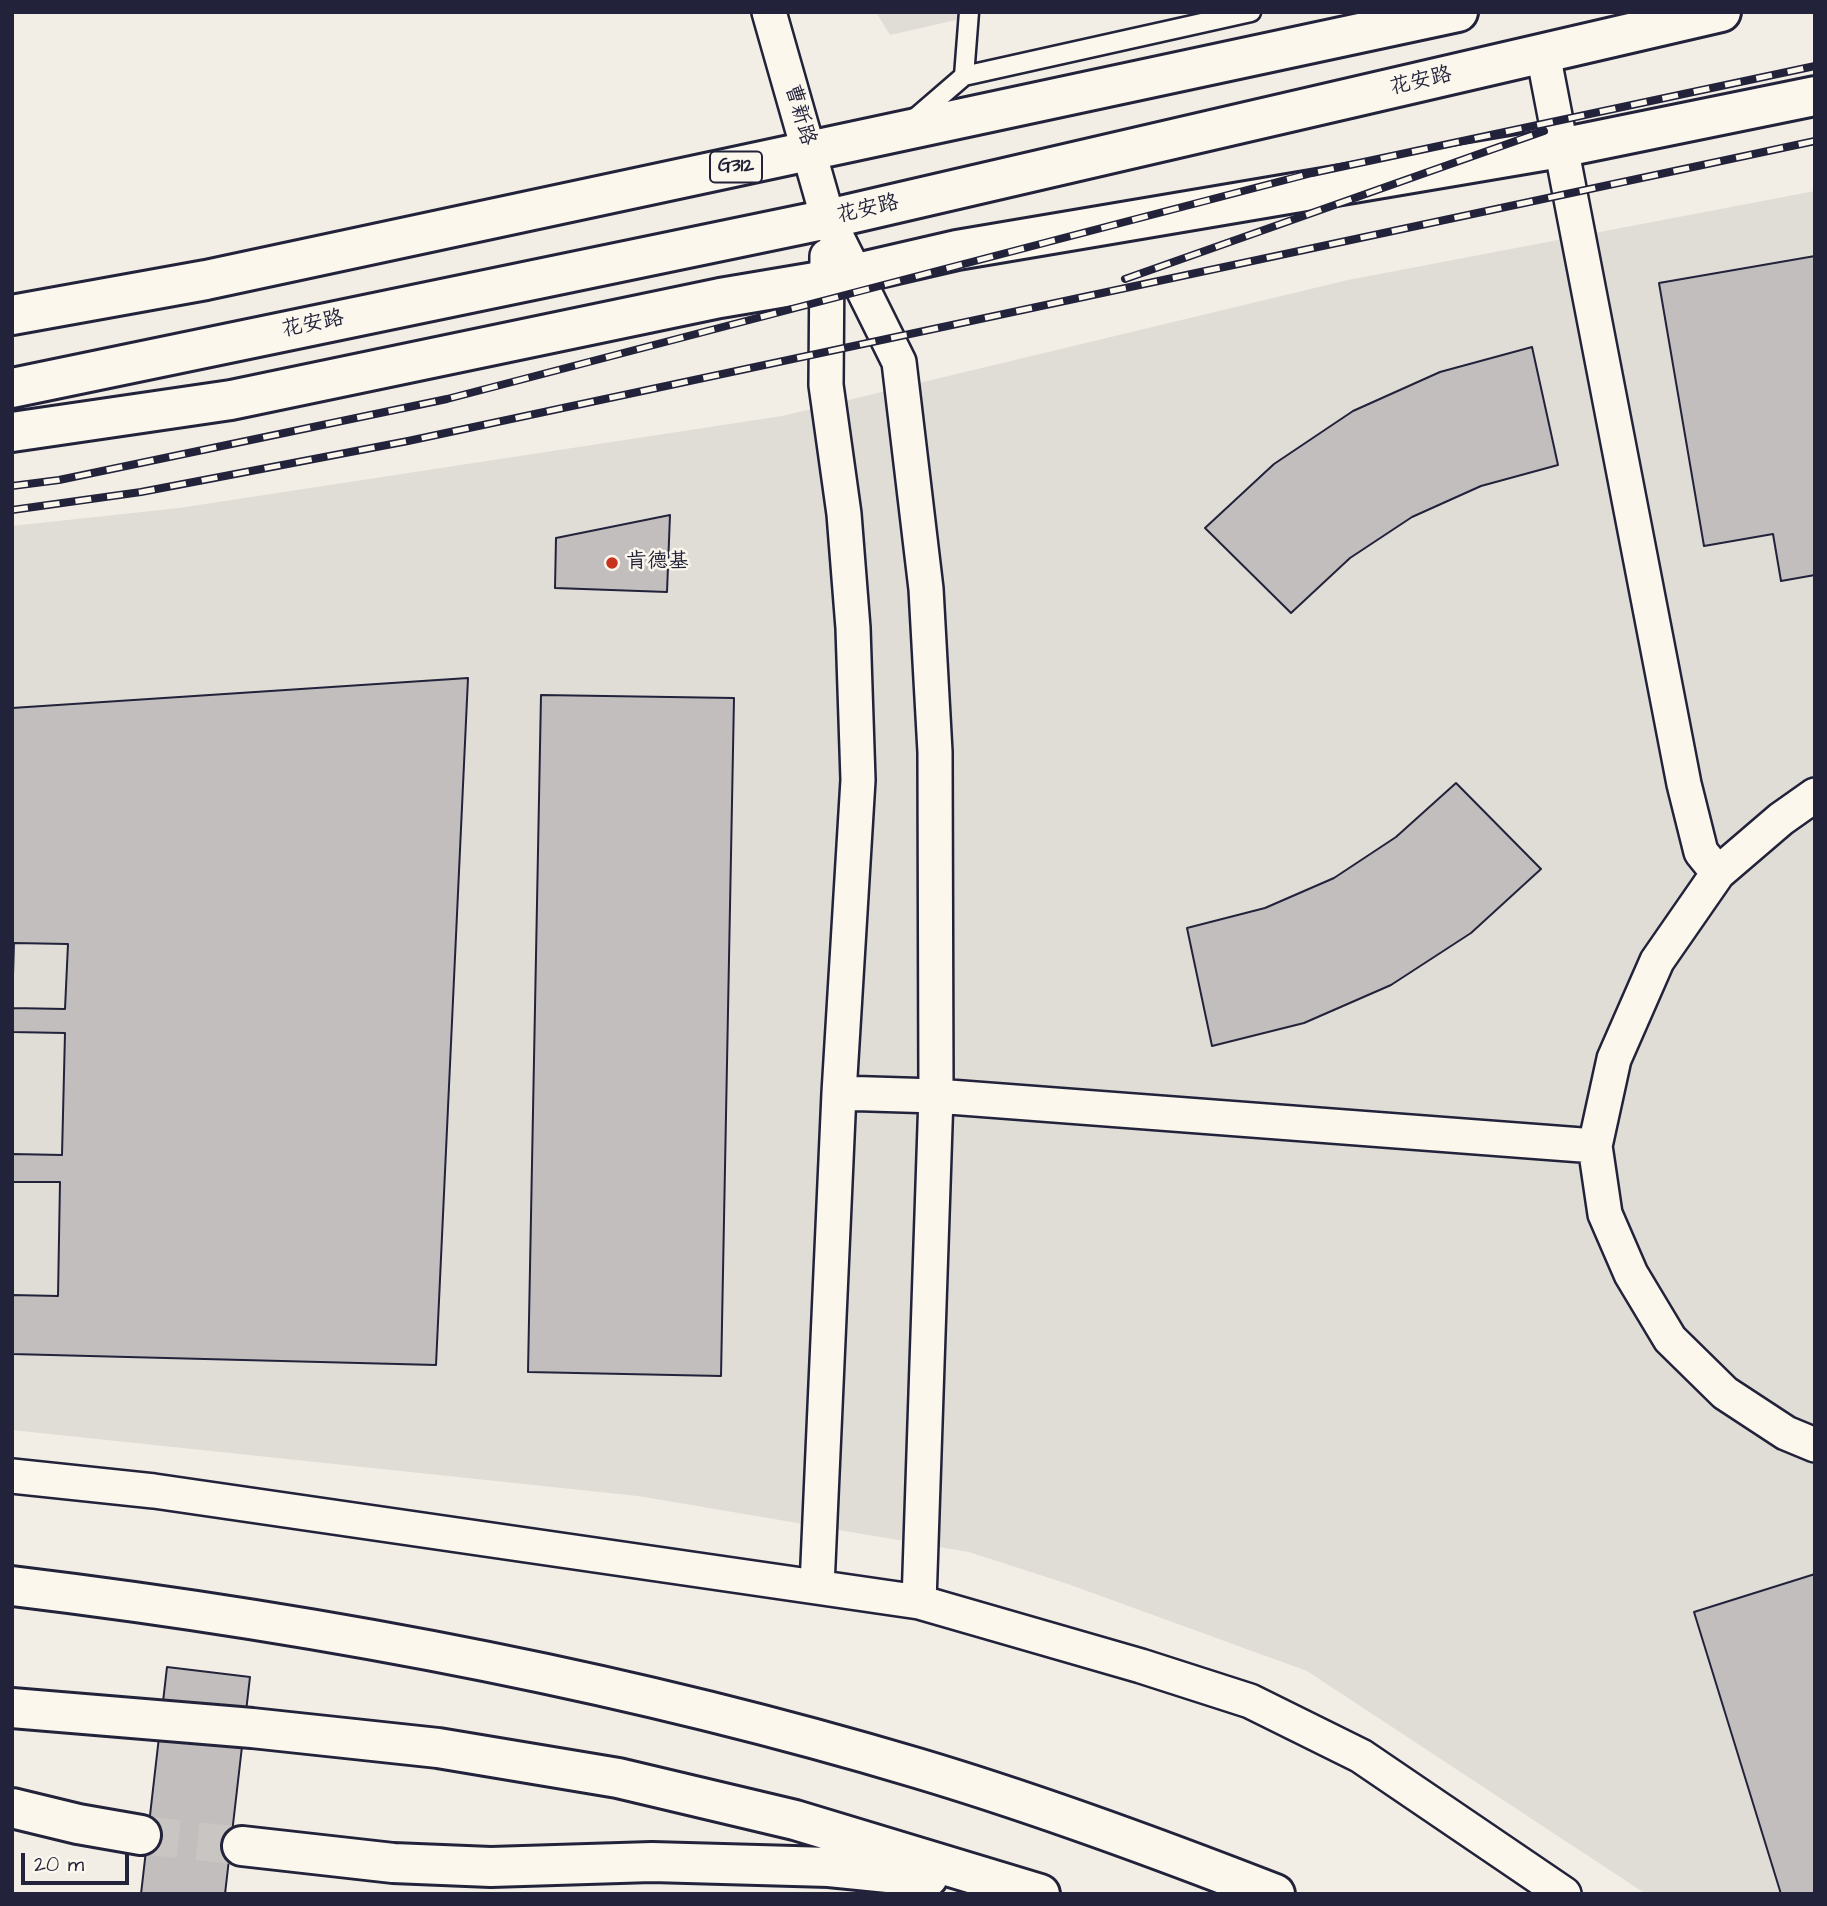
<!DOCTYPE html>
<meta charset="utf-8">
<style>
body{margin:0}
#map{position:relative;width:1827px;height:1906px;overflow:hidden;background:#f2eee5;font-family:"Architects Daughter",sans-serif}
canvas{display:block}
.frame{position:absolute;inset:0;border:14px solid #22223b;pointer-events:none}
.scale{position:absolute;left:21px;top:1853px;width:108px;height:32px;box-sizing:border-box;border:4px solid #22223b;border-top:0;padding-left:9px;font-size:21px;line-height:24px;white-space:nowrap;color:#22223b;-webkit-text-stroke:5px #fbf7ec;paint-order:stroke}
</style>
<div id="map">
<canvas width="1827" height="1906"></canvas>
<div class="frame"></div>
<div class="scale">20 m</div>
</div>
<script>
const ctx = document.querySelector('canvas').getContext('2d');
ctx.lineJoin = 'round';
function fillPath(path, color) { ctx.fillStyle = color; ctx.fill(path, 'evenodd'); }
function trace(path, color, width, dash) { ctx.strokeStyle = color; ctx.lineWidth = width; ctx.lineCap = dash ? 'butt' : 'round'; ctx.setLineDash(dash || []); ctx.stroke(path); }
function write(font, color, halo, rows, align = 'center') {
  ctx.font = font + ' "Architects Daughter","LXGW WenKai TC",sans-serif'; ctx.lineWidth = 5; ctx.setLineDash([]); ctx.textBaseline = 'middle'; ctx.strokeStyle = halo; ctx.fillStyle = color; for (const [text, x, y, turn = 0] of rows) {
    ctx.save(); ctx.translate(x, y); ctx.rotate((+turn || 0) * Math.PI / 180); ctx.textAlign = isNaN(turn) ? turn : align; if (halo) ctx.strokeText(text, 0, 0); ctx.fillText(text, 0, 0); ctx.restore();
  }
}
const built = new Path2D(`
 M876,12H991L890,35Z
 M1815,191V1894H1646L1307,1671L1068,1584L969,1552L638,1496L12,1430V526L179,508L782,416L1348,280Z`);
const building = new Path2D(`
 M1815,256V575L1781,581L1773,534L1704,546L1659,283Z
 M1532,347L1558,465L1481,486L1412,517L1350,558L1291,613L1205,528L1274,464L1353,411L1440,372Z
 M670,515L667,592L555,588L556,538Z
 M468,678L436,1365L12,1354V1295L58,1296L60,1182H12V1154L62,1155L65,1033L12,1032V708ZM14,943L68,944L65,1009L12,1008Z
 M541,695L734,698L721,1376L528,1372Z
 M1456,783L1541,869L1471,933L1391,985L1304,1023L1212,1046L1187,928L1265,908L1334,878L1396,837Z
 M1815,1574V1894H1781L1694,1612Z
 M167,1667L250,1677L225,1894H141Z`);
const motorwayTunnel = new Path2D(`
 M141,1835L242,1846`);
const service = new Path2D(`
 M964,76L969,12
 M913,120L964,76L1251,12`);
const minor = new Path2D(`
 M769,12L828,219L899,362L926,589L935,752L936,1096L919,1602
 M1545,64L1684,784L1701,852L1718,873
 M1815,795L1781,819L1718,873L1657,961L1614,1059L1595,1146L1605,1214L1631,1274L1670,1339L1725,1393L1786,1433L1815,1445
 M839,1093L936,1096L1595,1146
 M12,1476L154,1491L919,1602L1141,1666L1250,1701L1361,1756L1564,1894
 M817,1586L839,1093L858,780L853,628L844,514L826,385L827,256`);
const trunk = new Path2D(`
 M12,315L206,280L1458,12
 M12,388L828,219L1721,12
 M12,432L231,400L720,298L827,280L957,250L1560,148L1815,96`);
const motorway = new Path2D(`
 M12,1586C318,1623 622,1680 917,1768C1038,1804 1157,1848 1275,1894
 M12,1708L252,1728L438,1748L618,1778L795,1820L1040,1894
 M12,1808L78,1824L141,1835
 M242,1846L393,1863L491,1867L652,1862L829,1867L928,1877`);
const rail = new Path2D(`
 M1125,279L1544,131
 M12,486L59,480L447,399L1312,173L1815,66
 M12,510L141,492L408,441L1815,141`);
const markers = [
 [612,563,7,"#c8321e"]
];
const shields = [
 [736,167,52]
];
const shieldNames = [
 ["G312",736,167]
];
const streetNames = [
 ["花安路",1421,82,-13],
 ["曹新路",799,115,74],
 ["花安路",868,210,-13],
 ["花安路",313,325,-12]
];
const poiNames = [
 ["肯德基",626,563]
];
fillPath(built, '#e0dcd6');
fillPath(building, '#c2bebe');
trace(building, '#22223b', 2);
trace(motorwayTunnel, '#c8c5c3', 38, [38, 19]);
trace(service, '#22223b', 23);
trace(minor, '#22223b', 38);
trace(trunk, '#22223b', 44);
trace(motorway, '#22223b', 44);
trace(service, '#fbf7ec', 18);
trace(minor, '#fbf7ec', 33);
trace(trunk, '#fbf7ec', 38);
trace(motorway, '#fbf7ec', 38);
trace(rail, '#22223b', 8);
trace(rail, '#fbf7ec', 5, [16]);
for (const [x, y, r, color] of markers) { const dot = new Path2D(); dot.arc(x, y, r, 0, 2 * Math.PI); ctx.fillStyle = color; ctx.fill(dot); trace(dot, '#fbf7ec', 2.5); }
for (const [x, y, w] of shields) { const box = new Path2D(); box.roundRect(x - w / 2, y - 15.5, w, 31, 5); ctx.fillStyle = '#fbf7ec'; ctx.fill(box); trace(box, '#22223b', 2); }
write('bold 19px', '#22223b', null, shieldNames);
write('21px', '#22223b', '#fbf7ec', streetNames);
write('21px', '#22223b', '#fbf7ec', poiNames, 'left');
</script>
